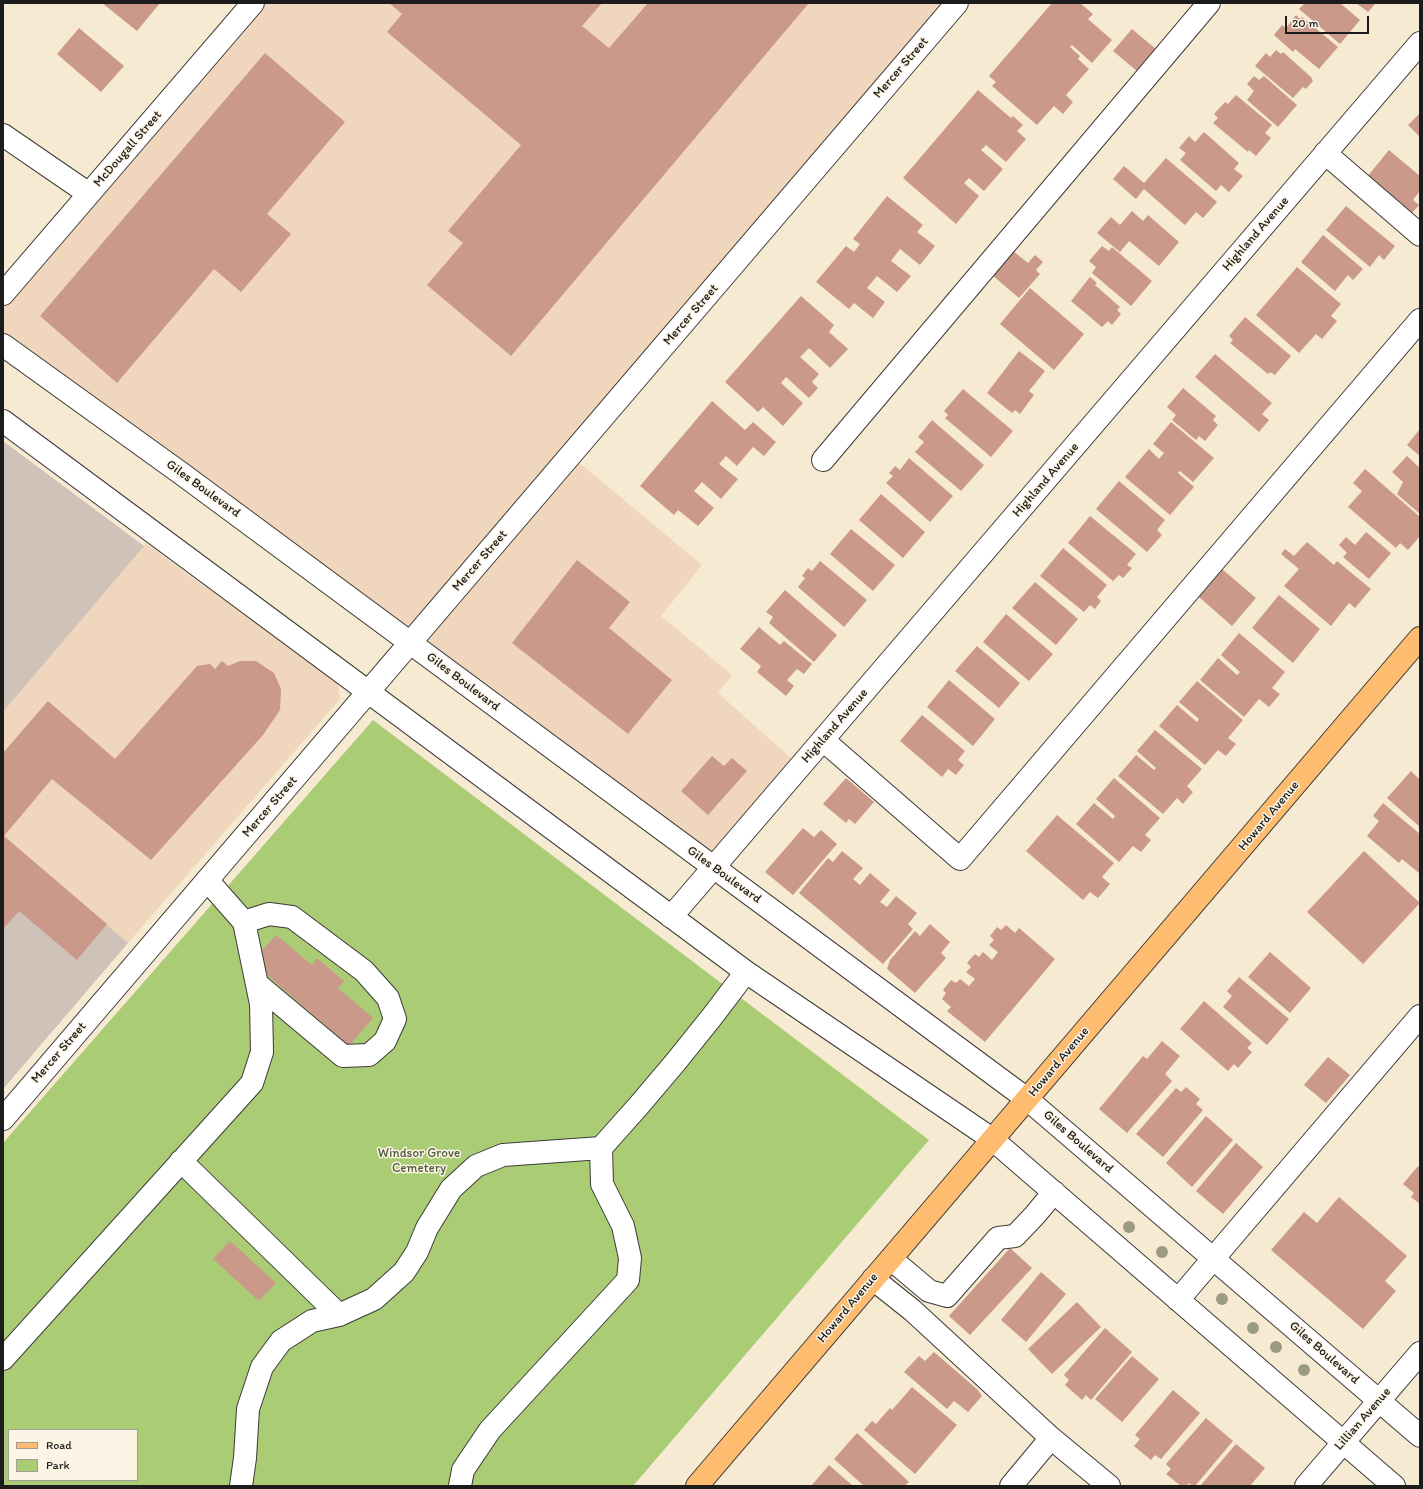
<!DOCTYPE html>
<style>
body{margin:0}
#map{position:relative;width:1423px;height:1489px;overflow:hidden;background:#f7ead2;font-family:Itim,sans-serif}
canvas{display:block}
.frame{position:absolute;inset:0;border:4px solid #1c1c1c;pointer-events:none}
.legend{position:absolute;left:8px;top:1429px;width:130px;height:52px;box-sizing:border-box;background:#fcf5e5;border:1px solid #a29e95;margin:0;padding:5px 7px;list-style:none;font-size:12px;color:#1c1c1c}
.legend li{display:flex;align-items:center;gap:8px;height:20px}
.legend b{width:20px;border:1px solid #a29e95}
.scale{position:absolute;left:1285px;top:16px;width:84px;height:18px;box-sizing:border-box;border:2px solid #1c1c1c;border-top:0;padding-left:5px;font-size:12px;line-height:14px;white-space:nowrap;color:#1c1c1c;-webkit-text-stroke:3px #fcf5e5;paint-order:stroke}
</style>
<div id="map">
<canvas width="1423" height="1489"></canvas>
<div class="frame"></div>
<ul class="legend">
<li><b style="height:5px;background:#fdbc70"></b>Road</li>
<li><b style="height:11px;background:#aacc75"></b>Park</li>
</ul>
<div class="scale">20 m</div>
</div>
<script>
const ctx = document.querySelector('canvas').getContext('2d');
ctx.lineJoin = 'round';
function fillPath(path, color) { ctx.fillStyle = color; ctx.fill(path, 'evenodd'); }
function trace(path, color, width, dash) { ctx.strokeStyle = color; ctx.lineWidth = width; ctx.lineCap = dash ? 'butt' : 'round'; ctx.setLineDash(dash || []); ctx.stroke(path); }
function write(font, color, halo, rows, align = 'center') {
  ctx.font = font + ' Itim,sans-serif'; ctx.lineWidth = 3; ctx.setLineDash([]); ctx.textBaseline = 'middle'; ctx.strokeStyle = halo; ctx.fillStyle = color; for (const [text, x, y, turn = 0] of rows) {
    ctx.save(); ctx.translate(x, y); ctx.rotate((+turn || 0) * Math.PI / 180); ctx.textAlign = isNaN(turn) ? turn : align; if (halo) ctx.strokeText(text, 0, 0); ctx.fillText(text, 0, 0); ctx.restore();
  }
}
const built = new Path2D(`
 M253,3H958L570,455L702,565L661,616L732,675L718,693L800,766L714,867L3,345V294Z
 M146,543L191,577L325,671L338,685L340,699L128,943L3,835V712Z`);
const industrial = new Path2D(`
 M3,441L144,546L3,712Z
 M3,835L128,943L3,1089Z`);
const green = new Path2D(`
 M373,720L929,1140L633,1486H3V1143ZM9,1430H137V1480H9Z`);
const building = new Path2D(`
 M102,3H160L137,31Z
 M389,3H602L582,26L609,48L648,3H809L511,356L427,285L463,243L448,231L521,145L387,32L402,14Z
 M1052,3H1080L1093,14L1088,19L1112,40L1092,63L1072,45L1070,47L1080,56L1078,59L1089,69L1066,95L1073,102L1063,114L1054,106L1037,125L992,86L996,82L989,76Z
 M1305,3H1340L1360,20L1340,44L1299,9Z
 M1356,3H1376L1368,12Z
 M1296,15L1300,19L1302,17L1338,47L1319,69L1295,49L1293,52L1274,35L1282,25L1286,28Z
 M79,28L124,66L101,92L57,54Z
 M1132,29L1157,50L1138,72L1113,51Z
 M1276,50L1281,54L1283,52L1311,77L1313,81L1306,89L1303,87L1293,98L1255,66L1266,53L1270,57Z
 M265,53L345,122L267,214L291,234L241,292L214,269L117,383L40,316Z
 M1254,76L1259,80L1264,76L1297,105L1278,127L1247,100L1254,91L1247,84Z
 M978,90L1011,118L1013,116L1023,125L1017,131L1026,139L1006,162L986,145L981,150L1003,169L984,191L969,178L964,183L979,196L956,224L903,178Z
 M1236,95L1272,125L1265,133L1271,138L1256,156L1249,150L1248,152L1213,123L1218,118L1214,114L1225,102L1228,104Z
 M1420,113V137L1408,125Z
 M1204,132L1239,163L1234,169L1243,176L1229,192L1221,185L1216,191L1180,160L1186,153L1179,148L1189,136L1195,142Z
 M1389,150L1420,176V191L1413,200L1419,205L1411,214L1367,177Z
 M1166,158L1217,202L1203,218L1196,212L1185,225L1144,189L1136,199L1113,179L1124,166L1144,183Z
 M887,196L923,225L917,232L935,246L920,265L900,249L891,261L911,276L897,292L877,276L867,288L885,302L873,318L854,303L849,309L816,282L846,246L854,252L860,244L853,239Z
 M1346,206L1395,246L1384,260L1379,255L1370,267L1326,230Z
 M1132,211L1143,221L1148,215L1179,242L1159,266L1129,241L1120,252L1097,233L1111,217L1120,225Z
 M1323,235L1363,269L1353,280L1348,275L1335,291L1301,262Z
 M1102,246L1109,251L1112,247L1152,281L1131,306L1092,273L1096,267L1089,261Z
 M1013,251L1028,263L1035,255L1043,262L1036,270L1040,274L1019,298L992,275Z
 M1297,267L1341,304L1331,316L1337,321L1322,339L1316,334L1299,353L1256,315Z
 M1090,277L1097,283L1095,285L1120,307L1117,310L1121,314L1112,325L1108,321L1102,327L1071,301Z
 M1030,288L1084,334L1054,370L1000,324Z
 M801,296L834,325L829,332L848,349L830,368L809,348L800,357L819,374L812,382L818,388L809,398L786,377L781,383L803,403L783,426L763,407L758,412L725,382Z
 M1245,317L1291,356L1275,375L1270,372L1268,374L1230,343L1233,340L1229,336Z
 M1019,351L1045,371L1029,391L1034,395L1020,414L1015,410L1012,413L987,393Z
 M1215,354L1272,403L1262,414L1269,420L1259,432L1195,377Z
 M1183,388L1216,416L1213,420L1218,425L1205,441L1199,436L1196,440L1172,420L1176,415L1167,407Z
 M963,389L1013,431L991,457L945,418L948,415L944,411Z
 M712,401L745,430L753,422L776,442L764,456L753,447L737,466L726,456L719,464L738,479L721,499L702,482L694,491L714,508L698,526L678,510L674,515L640,486Z
 M932,420L984,465L961,491L915,452L924,442L918,437Z
 M1171,422L1214,458L1193,482L1180,471L1178,473L1194,487L1170,515L1125,477L1149,449L1159,459L1164,453L1153,444Z
 M1420,429V456L1407,445Z
 M1407,456L1420,468V514L1397,494L1403,482L1392,472Z
 M909,458L953,496L930,522L886,483L893,476L889,473L895,466L900,470Z
 M1365,469L1420,517V536L1408,550L1400,543L1396,548L1348,507L1362,491L1353,483Z
 M1119,481L1165,520L1157,530L1162,535L1147,552L1096,509Z
 M881,494L925,532L903,558L859,520Z
 M1090,516L1136,554L1127,565L1132,568L1123,578L1119,575L1113,581L1068,543Z
 M851,529L895,565L873,591L830,554Z
 M1366,532L1391,553L1369,579L1343,557L1347,553L1339,545L1346,537L1355,545Z
 M1307,542L1334,565L1337,561L1371,589L1355,608L1349,603L1331,626L1284,586L1299,569L1281,554L1285,549L1294,556Z
 M1063,548L1107,585L1097,597L1101,601L1095,609L1090,605L1084,612L1040,576Z
 M577,560L630,602L609,628L672,680L628,734L512,643Z
 M820,561L867,600L844,627L798,587L805,578L802,576L808,568L812,571Z
 M1222,569L1256,598L1232,626L1199,597Z
 M1035,582L1078,619L1056,645L1012,608Z
 M785,590L837,635L814,662L769,623L773,617L766,612Z
 M1279,595L1320,629L1293,663L1252,628Z
 M1006,614L1053,654L1029,681L983,642Z
 M759,627L780,645L784,641L812,664L804,674L797,669L787,680L794,686L786,696L757,672L761,666L740,649Z
 M1239,633L1285,672L1272,688L1280,694L1269,707L1259,699L1244,717L1200,680L1218,658L1237,675L1240,672L1221,655Z
 M977,646L1020,683L999,708L955,671Z
 M222,661L228,666L240,661H256L274,673L281,689L280,710L263,735L151,860L52,779L4,836L107,924L77,960L19,911L3,929V753L48,701L115,759L197,666L210,664L215,669Z
 M949,680L995,719L973,746L927,707Z
 M1197,681L1243,720L1228,738L1236,744L1226,756L1218,750L1205,765L1159,726L1177,705L1197,722L1199,719L1179,702Z
 M922,715L965,751L958,760L964,765L956,775L948,769L942,777L900,741Z
 M1155,730L1202,769L1187,786L1193,792L1183,804L1177,798L1163,814L1118,776L1136,755L1154,770L1156,768L1137,751Z
 M712,756L724,766L732,758L747,771L708,815L681,791Z
 M1411,771L1420,780V827L1387,798Z
 M846,778L874,802L855,824L849,819L846,823L823,804Z
 M1114,778L1160,818L1145,835L1151,840L1141,852L1133,846L1119,862L1076,824L1094,803L1113,819L1115,816L1096,799Z
 M1383,803L1420,834L1419,840L1420,841L1419,873L1402,859L1399,863L1367,836L1379,821L1373,816Z
 M1057,815L1114,863L1102,877L1110,884L1098,898L1090,892L1083,900L1026,851Z
 M803,828L814,837L821,830L837,844L793,895L765,872Z
 M842,851L863,868L853,879L860,885L870,873L890,890L880,902L887,907L896,896L917,913L908,924L913,929L883,964L799,893L828,858L833,862Z
 M1364,851L1420,903L1363,964L1307,912Z
 M930,924L950,942L941,953L946,958L915,993L887,969L890,960L915,931L920,936Z
 M1006,925L1015,933L1019,928L1055,959L985,1042L947,1011L951,1007L942,999L946,993L943,990L951,980L956,983L960,979L969,986L975,979L966,972L971,967L967,963L975,954L979,957L983,952L992,960L998,952L989,945L994,940L990,936L997,927L1001,930Z
 M276,935L312,965L317,958L344,981L338,988L373,1018L349,1046L252,962Z
 M1270,952L1311,988L1290,1013L1248,977Z
 M1239,977L1289,1019L1267,1045L1223,1007L1232,996L1227,991Z
 M1204,1001L1252,1043L1247,1048L1252,1052L1238,1068L1234,1064L1228,1071L1180,1029Z
 M1162,1041L1180,1056L1165,1074L1172,1081L1127,1133L1099,1109L1143,1056L1147,1059Z
 M1328,1057L1350,1075L1326,1103L1304,1085Z
 M1186,1087L1200,1099L1196,1104L1203,1110L1163,1157L1136,1134L1176,1088L1181,1092Z
 M1206,1116L1233,1140L1192,1187L1166,1163Z
 M1236,1143L1263,1167L1223,1214L1196,1191Z
 M1418,1166L1420,1168V1204L1411,1197L1414,1193L1403,1184Z
 M1339,1197L1407,1256L1385,1281L1396,1291L1363,1329L1271,1250L1304,1212L1317,1223Z
 M230,1241L276,1283L259,1301L213,1259Z
 M1010,1248L1032,1268L970,1335L949,1316Z
 M1041,1272L1066,1294L1026,1342L1001,1320Z
 M1077,1302L1101,1327L1052,1374L1028,1349Z
 M1105,1328L1132,1352L1091,1400L1086,1395L1082,1400L1065,1385L1069,1380L1064,1375Z
 M934,1352L978,1390L982,1396L968,1412L954,1401L947,1409L904,1372L919,1356L925,1361Z
 M1132,1356L1159,1379L1122,1422L1095,1399Z
 M912,1387L957,1425L915,1474L864,1430L872,1421L876,1424L890,1408L892,1410Z
 M1173,1390L1200,1413L1161,1459L1155,1455L1151,1460L1134,1446L1140,1439L1135,1435Z
 M1206,1418L1233,1441L1195,1486H1192L1189,1483L1187,1486H1181L1166,1474L1171,1469L1166,1464Z
 M857,1433L909,1482L904,1486H864L834,1459Z
 M1236,1444L1265,1468L1250,1486H1200Z
 M829,1465L853,1486H811Z`);
const minor = new Path2D(`
 M3,135L89,194
 M1325,153L1420,235
 M3,294L253,3
 M3,345L182,474L1027,1099L1420,1436
 M3,421L746,972L992,1139L1394,1486
 M823,460L1209,3
 M823,740L960,859L1420,320
 M671,917L1420,43
 M244,922L269,914L292,917L364,971L388,998L395,1019L385,1041L369,1055L343,1056L257,984
 M3,1119L957,3
 M181,1161L339,1315
 M891,1259L929,1291L947,1296L998,1238L1015,1236L1035,1215L1054,1192
 M873,1279L912,1310L1051,1438L1109,1486
 M1178,1300L1420,1016
 M3,1359L252,1083L262,1052L261,1004L244,922L207,880
 M241,1486L245,1458L248,1409L262,1367L281,1341L312,1321L339,1315L374,1299L404,1272L417,1252L427,1228L451,1189L476,1166L503,1155L601,1148C653,1091 701,1033 746,972
 M460,1486L463,1470L490,1430L628,1280L630,1258L623,1226L602,1184L601,1148
 M1011,1486L1051,1438
 M1306,1486L1420,1353`);
const major = new Path2D(`
 M697,1486L1420,638`);
const trees = [
 [1129,1227],
 [1162,1252],
 [1222,1299],
 [1253,1328],
 [1276,1347],
 [1304,1370]
];
const streetNames = [
 ["Mercer Street",901,68,-49],
 ["McDougall Street",128,149,-49],
 ["Highland Avenue",1256,234,-49],
 ["Mercer Street",691,315,-49],
 ["Highland Avenue",1046,480,-49],
 ["Giles Boulevard",203,489,36],
 ["Mercer Street",480,561,-49],
 ["Giles Boulevard",463,682,37],
 ["Highland Avenue",835,726,-49],
 ["Mercer Street",270,807,-49],
 ["Howard Avenue",1269,816,-50],
 ["Giles Boulevard",724,875,36],
 ["Mercer Street",59,1053,-49],
 ["Howard Avenue",1059,1062,-50],
 ["Giles Boulevard",1078,1142,41],
 ["Howard Avenue",848,1308,-50],
 ["Giles Boulevard",1324,1353,41],
 ["Lillian Avenue",1363,1419,-49]
];
const parkNames = [
 ["Windsor Grove",419,1154],
 ["Cemetery",419,1169]
];
fillPath(built, '#f0d6bc');
fillPath(industrial, '#cec2b9');
fillPath(green, '#aacc75');
fillPath(building, '#cb9989');
trace(minor, '#3d3b37', 24);
trace(major, '#3d3b37', 24);
trace(minor, '#fff', 22);
trace(major, '#fdbc70', 22);
ctx.fillStyle = '#9a9b7f';
for (const [x, y] of trees) { ctx.beginPath(); ctx.arc(x, y, 6, 0, 2 * Math.PI); ctx.fill(); }
write('13px', '#1c1c1c', '#fcf5e5', streetNames);
write('13px', '#4e5a3b', '#fcf5e5', parkNames);
</script>
